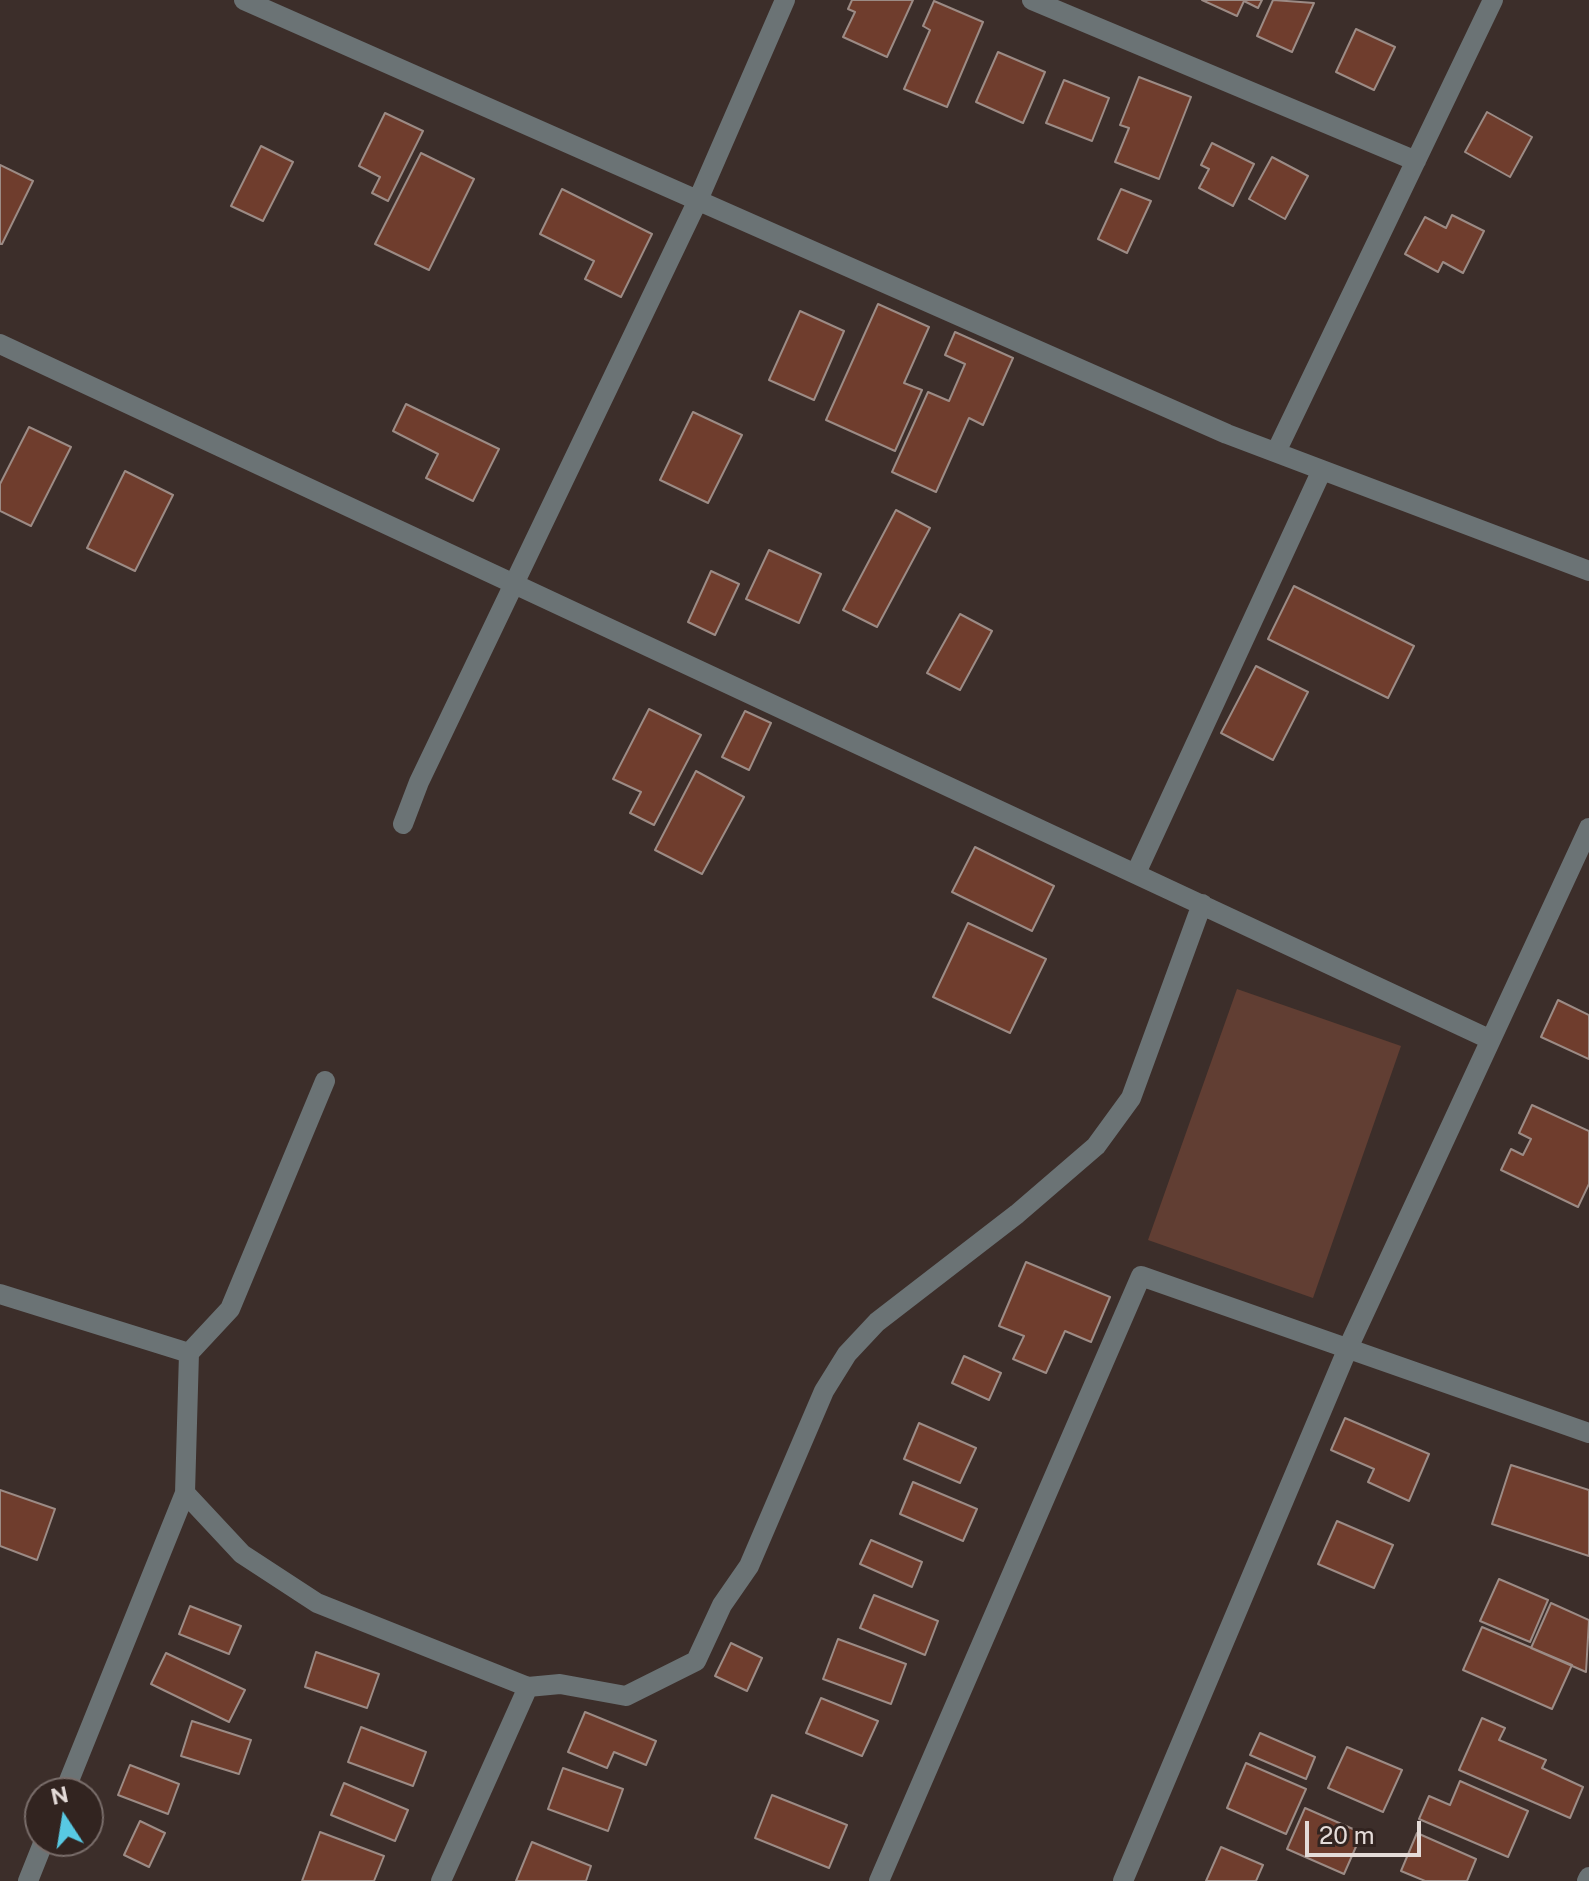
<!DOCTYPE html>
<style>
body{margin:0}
#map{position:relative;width:1589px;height:1881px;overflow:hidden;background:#3c2e2a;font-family:"Public Sans",sans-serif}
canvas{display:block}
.north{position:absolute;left:24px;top:1777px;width:80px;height:80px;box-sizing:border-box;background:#322420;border:2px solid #796d6a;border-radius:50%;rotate:348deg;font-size:22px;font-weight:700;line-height:32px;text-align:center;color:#e4dbd8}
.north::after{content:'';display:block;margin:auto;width:28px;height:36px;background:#58c9e3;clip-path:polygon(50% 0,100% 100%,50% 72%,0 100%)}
.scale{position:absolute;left:1305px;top:1821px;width:116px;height:36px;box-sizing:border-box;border:4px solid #e4dbd8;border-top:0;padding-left:10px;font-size:24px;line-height:28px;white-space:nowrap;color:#e4dbd8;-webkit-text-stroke:6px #322420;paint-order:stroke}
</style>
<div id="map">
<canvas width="1589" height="1881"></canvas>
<div class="north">N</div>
<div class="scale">20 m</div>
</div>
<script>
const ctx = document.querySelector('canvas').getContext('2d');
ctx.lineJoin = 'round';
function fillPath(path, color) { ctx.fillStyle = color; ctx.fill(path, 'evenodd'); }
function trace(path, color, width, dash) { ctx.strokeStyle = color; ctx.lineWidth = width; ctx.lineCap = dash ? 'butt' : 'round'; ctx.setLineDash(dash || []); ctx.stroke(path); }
const green = new Path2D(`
 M1237,989L1401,1046L1313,1298L1148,1240Z`);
const building = new Path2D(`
 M852,0H913L887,57L843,37L855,12L848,9Z
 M1202,0H1262L1258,8L1244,1L1237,16Z
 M1273,0L1314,3L1292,52L1257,36Z
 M934,1L983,22L947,107L904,89L930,30L923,26Z
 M1356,29L1395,47L1374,90L1336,72Z
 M998,52L1045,72L1023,123L976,102Z
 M1139,77L1191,97L1159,179L1115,162L1129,128L1120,125Z
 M1064,80L1109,98L1092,141L1046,123Z
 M1487,112L1532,137L1510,177L1465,152Z
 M385,113L423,131L388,201L372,193L380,177L359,166Z
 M1212,143L1254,164L1233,206L1199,188L1209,169L1201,165Z
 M261,146L293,162L263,221L231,206Z
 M421,153L474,179L429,270L375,244Z
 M1272,157L1308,176L1285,219L1249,199Z
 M0,165L33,181L2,244H0Z
 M562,189L652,234L621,297L585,279L594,261L540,234Z
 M1121,189L1151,201L1127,253L1098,239Z
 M1452,215L1484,231L1463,273L1443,262L1438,272L1405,254L1425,217L1446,228Z
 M878,304L929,327L904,383L922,390L895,451L826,420Z
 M800,311L844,331L814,400L769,380Z
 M955,332L1013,358L983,425L969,418L936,492L892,472L928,392L949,401L965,364L945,355Z
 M406,404L499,449L473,501L426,478L438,454L393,431Z
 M693,412L742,435L708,503L660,480Z
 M29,427L71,447L31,526L0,511V484Z
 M125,471L173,495L135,571L87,548Z
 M896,510L930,528L877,627L843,610Z
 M769,550L821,574L799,623L746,599Z
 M711,571L739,584L715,635L688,622Z
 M1294,586L1414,646L1388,698L1268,639Z
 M960,614L992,631L960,690L927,673Z
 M1256,666L1308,692L1273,760L1221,733Z
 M649,709L701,735L654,825L630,813L641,792L613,779Z
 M745,711L771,723L749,770L722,757Z
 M696,771L744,797L702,874L655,850Z
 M975,847L1054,886L1032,931L952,892Z
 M968,923L1046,959L1010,1033L933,997Z
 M1558,1000L1589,1015V1059L1541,1037Z
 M1532,1105L1589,1131V1184L1578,1207L1501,1170L1511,1149L1523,1155L1531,1139L1519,1133Z
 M1026,1262L1110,1297L1091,1342L1065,1331L1046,1373L1013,1359L1024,1336L999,1326Z
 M964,1356L1001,1373L989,1400L952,1383Z
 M1345,1418L1429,1454L1409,1501L1368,1482L1374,1469L1331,1450Z
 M919,1423L976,1448L960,1483L904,1459Z
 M1511,1465L1589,1490V1556L1492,1524Z
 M913,1482L977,1509L963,1541L900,1514Z
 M0,1490L55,1509L37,1560L0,1546Z
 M1337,1521L1393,1545L1374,1588L1318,1564Z
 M871,1540L922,1562L912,1587L860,1564Z
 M1499,1579L1548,1600L1530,1642L1480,1621Z
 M874,1595L938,1621L925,1655L860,1628Z
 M1551,1603L1589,1620L1586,1672L1531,1648Z
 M190,1606L241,1626L229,1654L179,1634Z
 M1482,1627L1572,1665L1552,1709L1463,1670Z
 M838,1639L906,1664L891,1704L823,1679Z
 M731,1643L762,1658L747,1691L715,1676Z
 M316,1652L379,1674L367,1708L305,1687Z
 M166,1653L245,1690L229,1722L151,1684Z
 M821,1698L878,1721L862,1756L806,1733Z
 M585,1712L656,1741L646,1765L614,1752L607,1768L568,1752Z
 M1482,1718L1505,1728L1499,1740L1546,1760L1542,1768L1583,1787L1570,1818L1459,1770Z
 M192,1721L251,1740L239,1774L181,1756Z
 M361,1727L426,1752L413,1786L348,1762Z
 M1260,1733L1315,1757L1306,1779L1250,1755Z
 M1347,1747L1402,1770L1383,1812L1328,1788Z
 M1246,1763L1306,1789L1286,1834L1227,1808Z
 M130,1765L179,1784L168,1814L118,1795Z
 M563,1768L623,1789L608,1831L548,1809Z
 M1460,1781L1528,1811L1508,1857L1419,1819L1429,1796L1450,1805Z
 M344,1783L408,1810L395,1841L331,1815Z
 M772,1795L847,1825L829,1868L755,1838Z
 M1305,1808L1362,1833L1344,1874L1287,1849Z
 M140,1821L165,1833L149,1867L124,1855Z
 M320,1832L384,1856L374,1881H302Z
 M1417,1833L1476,1859L1467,1881H1425L1401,1871Z
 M532,1842L591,1866L586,1881H516Z
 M1221,1847L1263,1865L1256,1881H1206Z`);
const minor = new Path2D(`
 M244,0L1227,434L1589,571
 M1032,0L1416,161
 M0,344L1489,1039
 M1276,452L1493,0
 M403,824L419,782L698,200L785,0
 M1136,873L1322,470
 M0,1294L189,1353
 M185,1493L242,1554L317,1603L528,1687
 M64,1793L185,1493L189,1353L230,1309L325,1081
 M28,1881L44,1841
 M441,1881L528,1687L560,1684L626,1696L696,1661L722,1605L749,1566L824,1391L847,1354L877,1322L1017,1214L1096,1146L1131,1098L1202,904
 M879,1881L1141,1276L1589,1433
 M1123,1881L1348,1348L1589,828
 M1587,1881L1589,1877`);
fillPath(green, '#613e33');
fillPath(building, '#6f3d2d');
trace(building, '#9c8b85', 2);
trace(minor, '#6b7375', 20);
</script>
